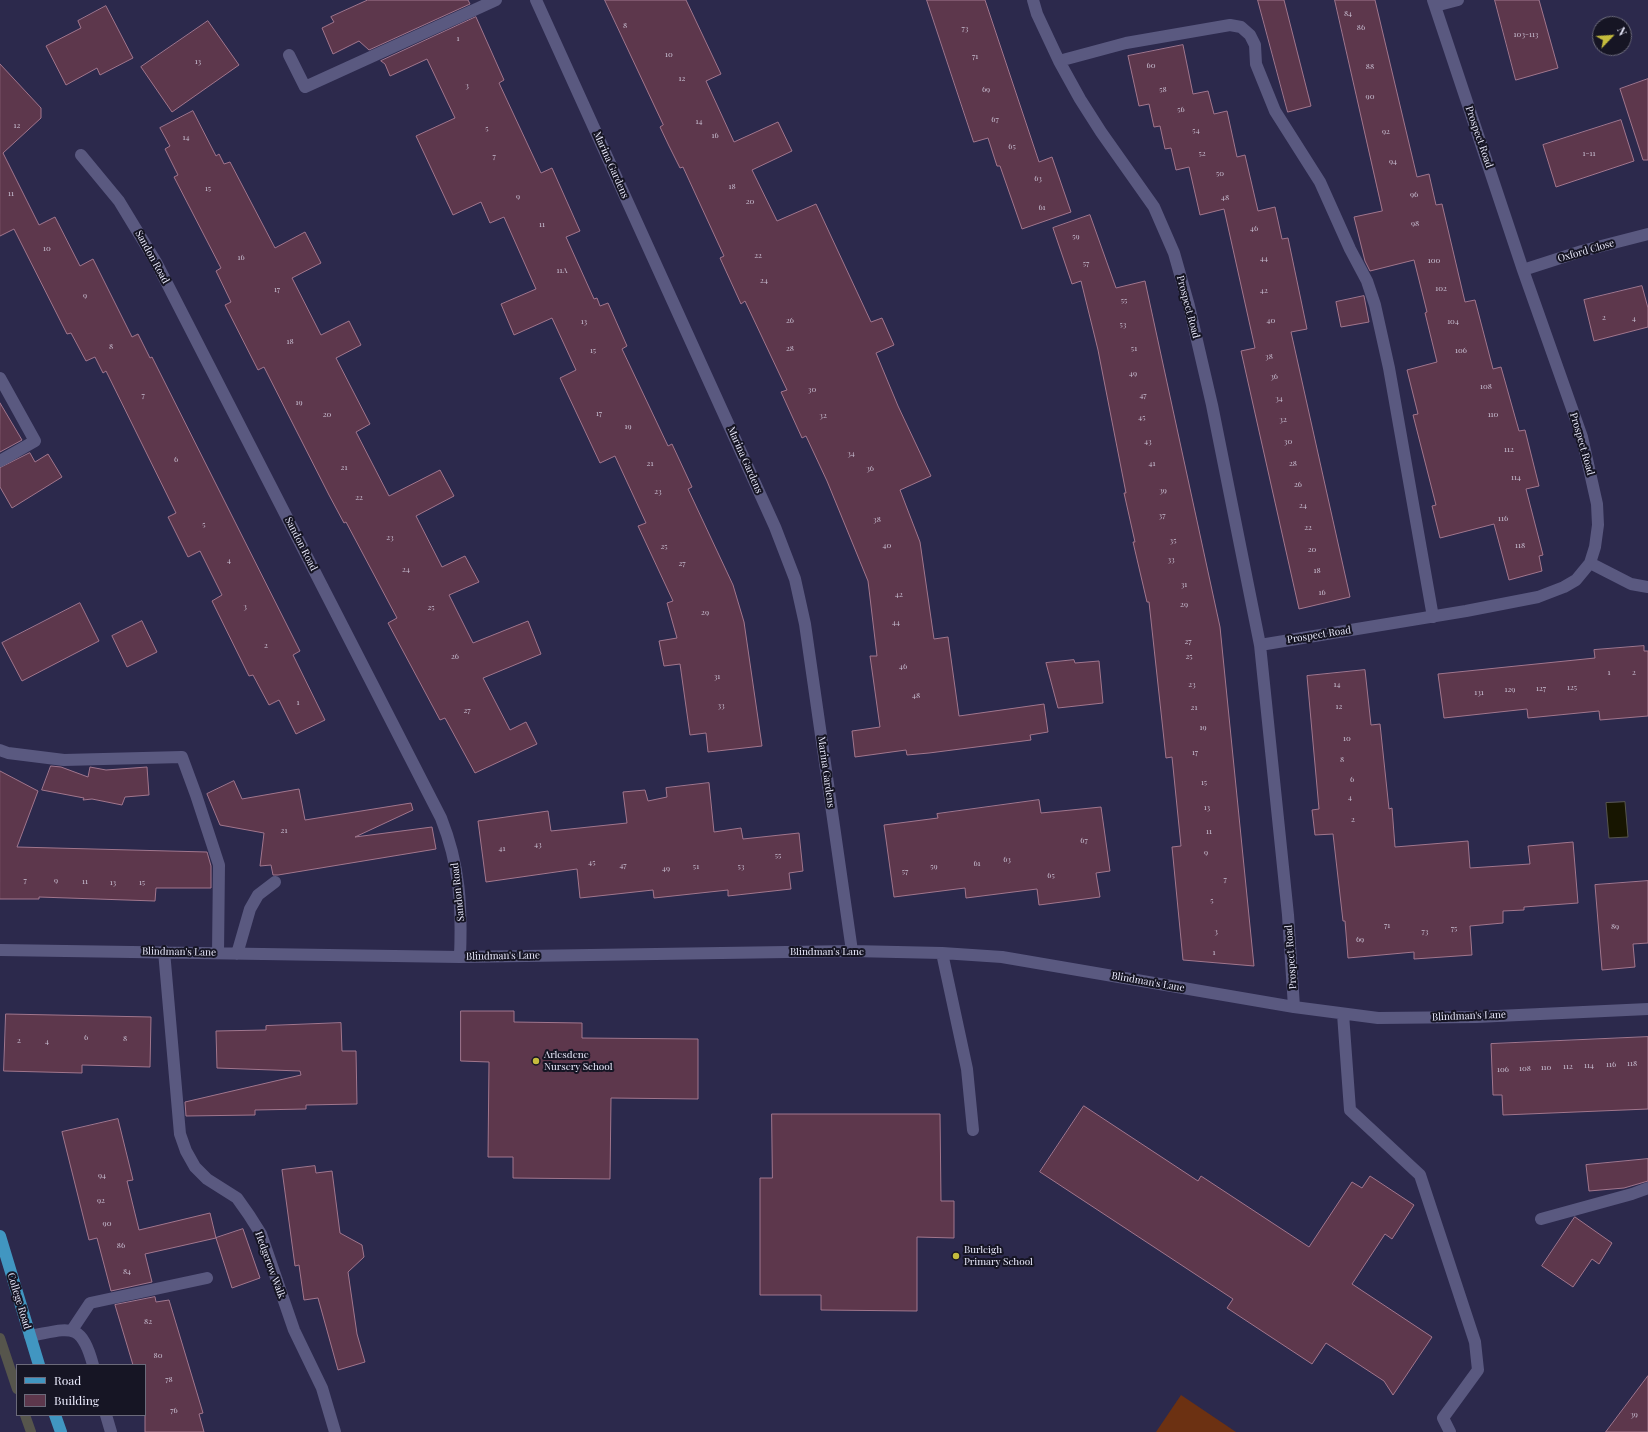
<!DOCTYPE html>
<style>
body{margin:0}
#map{position:relative;width:1648px;height:1432px;overflow:hidden;background:#2c294c;font-family:"Playfair Display",serif}
canvas{display:block}
.legend{position:absolute;left:16px;top:1364px;width:130px;height:52px;box-sizing:border-box;background:#161524;border:1px solid #6b6a7a;margin:0;padding:5px 7px;list-style:none;font-size:12px;color:#eaeafc}
.legend li{display:flex;align-items:center;gap:8px;height:20px}
.legend b{width:20px;border:1px solid #6b6a7a}
.north{position:absolute;left:1592px;top:16px;width:40px;height:40px;box-sizing:border-box;background:#161524;border:1px solid #6b6a7a;border-radius:50%;rotate:65deg;font-size:11px;font-weight:700;line-height:16px;text-align:center;color:#eaeafc}
.north::after{content:'';display:block;margin:auto;width:14px;height:18px;background:#c5bc3d;clip-path:polygon(50% 0,100% 100%,50% 72%,0 100%)}
</style>
<div id="map">
<canvas width="1648" height="1432"></canvas>
<ul class="legend">
<li><b style="height:5px;background:#4196c1"></b>Road</li>
<li><b style="height:11px;background:#5d374c"></b>Building</li>
</ul>
<div class="north">N</div>
</div>
<script>
const ctx = document.querySelector('canvas').getContext('2d');
ctx.lineJoin = 'round';
function fillPath(path, color) { ctx.fillStyle = color; ctx.fill(path, 'evenodd'); }
function trace(path, color, width, dash) { ctx.strokeStyle = color; ctx.lineWidth = width; ctx.lineCap = dash ? 'butt' : 'round'; ctx.setLineDash(dash || []); ctx.stroke(path); }
function write(font, color, halo, rows, align = 'center') {
  ctx.font = font + ' "Playfair Display",serif'; ctx.lineWidth = 4; ctx.setLineDash([]); ctx.textBaseline = 'middle'; ctx.strokeStyle = halo; ctx.fillStyle = color; for (const [text, x, y, turn = 0] of rows) {
    ctx.save(); ctx.translate(x, y); ctx.rotate((+turn || 0) * Math.PI / 180); ctx.textAlign = isNaN(turn) ? turn : align; if (halo) ctx.strokeText(text, 0, 0); ctx.fillText(text, 0, 0); ctx.restore();
  }
}
const green = new Path2D(`
 M1181,1395L1236,1432H1156Z`);
const water = new Path2D(`
 M1625,802L1628,837L1609,838L1606,803Z`);
const stream = new Path2D(`
 M0,1338L17,1389
 M25,1415L31,1432`);
const building = new Path2D(`
 M368,0H468L470,4L369,50L359,41L333,54L322,28L334,22L331,17Z
 M605,0H686L721,74L706,81L734,142L778,122L792,151L752,170L777,221L816,204L871,322L882,318L894,345L876,353L898,406L931,476L900,490L920,542L934,639L948,637L959,716L1044,704L1048,732L1030,735L1031,740L929,753L907,755L906,750L855,757L852,731L880,727L870,656H877L868,581L827,481L806,436L802,438L781,392L787,390L745,301L741,304L720,258L724,256L683,167L680,168L669,146L660,127L663,125Z
 M927,0H985L1039,162L1052,157L1071,212L1022,229L1000,166H997L988,138L974,142Z
 M1258,0H1284L1311,106L1288,112Z
 M1335,0H1375L1417,177L1429,174L1436,205L1442,204L1465,302L1475,300L1493,369L1501,367L1519,431L1525,430L1539,486L1526,489L1543,555L1539,556L1542,571L1509,580L1494,524L1440,538L1432,506L1436,505L1413,415L1418,414L1407,370L1437,362L1425,313L1427,312L1414,260L1370,271L1365,261L1354,217L1382,211Z
 M1495,0H1539L1558,68L1516,80Z
 M106,6L133,58L100,75L97,68L66,85L46,46L81,28L78,21Z
 M476,17L504,80L499,83L541,173L552,168L580,231L566,237L594,299L597,298L600,306L608,303L627,346L622,349L668,446L672,444L692,487L688,489L733,585L744,622L762,746L708,752L706,733L690,735L680,664L664,666L659,641L677,638L667,603L673,601L638,526L646,523L615,456L600,463L560,378L576,370L552,318L514,335L501,304L536,289L504,217L490,223L481,202L453,215L416,136L455,118L427,59L390,76L385,64L381,61Z
 M208,21L239,65L172,112L141,67Z
 M1183,45L1193,94L1208,91L1214,114L1227,111L1237,157L1245,155L1258,211L1275,207L1282,239L1288,238L1307,329L1291,332L1350,597L1299,609L1241,351L1255,348L1224,209L1200,215L1189,167L1176,170L1171,148L1165,149L1160,126L1154,127L1149,104L1139,106L1128,56Z
 M0,64L41,108V118L3,153L39,225L55,217L80,266L93,259L132,337L138,334L150,358L152,357L300,651L293,655L325,720L296,734L279,700L269,705L253,675L249,676L212,601L222,595L200,551L188,557L168,517L176,513L106,371L103,373L95,357L86,361L71,333L67,334L14,229L0,236Z
 M1648,79V160H1643L1620,89Z
 M193,111L216,156L219,154L224,164L230,162L275,248L305,232L321,263L292,278L321,335L349,321L361,345L336,358L370,424L356,432L389,496L440,470L454,496L416,516L442,567L465,556L479,582L449,595L473,643L528,621L541,654L483,678L510,730L526,722L537,744L475,773L445,718L440,720L388,623L397,618L346,522L344,523L329,495L264,367L258,370L225,305L231,302L216,271L221,268L174,177L178,175L165,149L170,146L160,128Z
 M1621,120L1634,161L1556,187L1543,145Z
 M1090,215L1116,288L1145,281L1220,627L1254,966L1183,960L1172,847L1181,846L1172,757L1166,758L1149,602H1147L1133,542H1135L1124,493H1126L1098,350L1081,281L1072,284L1053,228Z
 M1642,286L1648,308V327L1594,341L1584,300Z
 M1364,296L1369,322L1341,327L1336,302Z
 M0,403L22,440L0,452Z
 M30,453L35,462L48,454L62,477L12,508L0,487V468Z
 M80,603L99,641L22,681L2,643Z
 M142,621L157,652L127,667L112,636Z
 M1644,646V651H1648V716L1600,720L1599,711L1528,718L1527,709L1444,718L1438,674L1595,658L1594,650Z
 M1074,660L1075,663L1099,661L1103,703L1058,708L1046,663Z
 M1365,670L1371,725L1380,724L1389,809L1392,808L1395,847L1468,841L1470,868L1530,864L1528,846L1573,842L1578,903L1524,907V910L1503,911V923L1470,926L1472,955L1414,959V952L1348,958L1345,921H1343L1333,834L1315,835L1312,810L1319,809L1307,676Z
 M51,766L61,767L88,777L90,767L106,770L147,767L149,795L125,797L122,805L92,799L83,800L84,798L42,790Z
 M0,771L38,791L17,847L207,852L211,866V888H156L155,901L39,897V899H0Z
 M234,781L242,799L299,789L305,820L411,803L413,810L355,837L432,827L436,849L278,875H273L271,865L260,866L264,833L220,825L207,794Z
 M709,783L714,832L741,828L743,839L799,833L803,871L789,873L791,889L728,896V890L654,898L653,890L580,898L577,869L486,882L478,821L548,811L551,831L627,823L623,792L645,790L648,801L667,797L666,788Z
 M1039,800L1041,813L1101,807L1110,871L1096,873L1100,897L1039,905L1037,889L966,898L965,888L894,897L884,825L938,818L937,814Z
 M1648,881V943L1633,944L1635,967L1602,970L1595,885Z
 M461,1011H514V1022L582,1023V1038L698,1039V1099L611,1098L610,1179L513,1178V1157H488L489,1062L461,1061Z
 M6,1014L151,1017L150,1067L82,1065V1073L4,1071Z
 M341,1023L342,1051H356L357,1104L306,1105V1109L255,1110V1115L186,1116L185,1102L301,1075L300,1071L217,1068L216,1031L266,1030V1026Z
 M1648,1037V1109L1503,1115L1502,1095H1493L1491,1044Z
 M1084,1106L1198,1181L1201,1176L1309,1247L1352,1182L1362,1188L1370,1176L1414,1205L1392,1239L1385,1234L1352,1284L1432,1337L1393,1395L1384,1381L1326,1343L1312,1364L1227,1308L1233,1299L1040,1172Z
 M772,1114H940L941,1201H954V1238L917,1237V1311L821,1310V1295H760V1178H772Z
 M118,1119L133,1180L127,1181L139,1230L210,1213L216,1238L145,1254L152,1282L111,1291L97,1238L89,1240L62,1132Z
 M1648,1159V1181L1624,1188L1589,1191L1586,1165Z
 M315,1166L316,1173L332,1171L340,1233L362,1245L364,1257L348,1272L357,1334L365,1362L338,1370L318,1298L304,1300L299,1265L295,1266L282,1170Z
 M1575,1217L1612,1243L1599,1264L1592,1259L1573,1287L1542,1266Z
 M243,1229L260,1278L232,1288L216,1238Z
 M155,1297L156,1302L169,1300L203,1413L199,1414L204,1432H145V1365H133L115,1305Z
 M1648,1376V1432H1606Z`);
const minor = new Path2D(`
 M536,0L775,527L795,579L805,624L852,951
 M1033,0L1037,14L1059,61L1080,99L1101,132L1154,207L1174,253L1189,306L1212,405L1260,645L1288,915L1294,1007
 M1435,6L1458,0
 M289,55L305,87L496,0
 M1059,61L1126,43L1230,25L1241,27L1250,35L1255,45L1256,64L1275,111L1320,182L1350,249L1367,281L1375,305L1389,368L1433,617
 M81,155L119,201L156,262L441,818C460,866 462,906 460,957
 M1523,270L1582,251L1648,234
 M0,378L35,441L0,461
 M1590,563L1631,584L1648,587
 M1260,645L1466,611L1538,597L1564,587L1576,580L1590,563L1595,547L1598,525L1597,504L1582,437L1523,270L1433,0
 M0,750L8,753L64,760L182,757L196,795L219,865L218,953
 M0,950L460,957L852,951L942,953L1002,957L1294,1007L1378,1018L1476,1017L1648,1009
 M164,951L180,1134L186,1151L195,1167L207,1179L237,1198L249,1215L261,1234L294,1330L322,1388L335,1432
 M942,953L967,1069L973,1130
 M237,954L250,909L258,895L275,882
 M1343,1014L1350,1110L1420,1175L1475,1342L1478,1370L1443,1418L1450,1432
 M1541,1219L1632,1194L1648,1188
 M72,1330L90,1303L207,1278
 M30,1336C69,1329 81,1320 93,1365
 M106,1415L111,1432`);
const major = new Path2D(`
 M0,1236L39,1365
 M55,1415L61,1432`);
const markers = [
 [536,1061,4,"#c5bc3d"],
 [956,1256,4,"#c5bc3d"]
];
const numberNames = [
 ["84",1348,13],
 ["8",625,25],
 ["86",1361,27],
 ["73",965,28],
 ["103-113",1526,34],
 ["1",458,38],
 ["10",669,54],
 ["71",975,56],
 ["13",198,61],
 ["60",1151,65],
 ["88",1370,66],
 ["12",682,78],
 ["3",467,85],
 ["69",986,89],
 ["58",1163,89],
 ["90",1370,96],
 ["56",1181,109],
 ["67",995,119],
 ["14",699,121],
 ["12",17,125],
 ["5",487,128],
 ["54",1196,130],
 ["92",1386,131],
 ["16",715,135],
 ["14",186,137],
 ["65",1012,146],
 ["52",1202,153],
 ["1-11",1589,153],
 ["7",494,156],
 ["94",1393,161],
 ["50",1220,173],
 ["63",1038,178],
 ["18",732,186],
 ["15",208,188],
 ["11",11,193],
 ["96",1414,194],
 ["9",518,196],
 ["48",1225,197],
 ["20",750,201],
 ["61",1042,207],
 ["98",1415,223],
 ["11",542,224],
 ["46",1254,228],
 ["59",1076,236],
 ["10",47,248],
 ["22",758,255],
 ["16",241,257],
 ["44",1264,258],
 ["100",1434,260],
 ["57",1086,263],
 ["11A",562,270],
 ["24",764,280],
 ["102",1441,288],
 ["17",277,289],
 ["42",1264,290],
 ["9",85,295],
 ["55",1124,300],
 ["2",1604,317],
 ["4",1634,318],
 ["26",790,320],
 ["40",1271,320],
 ["13",584,321],
 ["104",1453,321],
 ["53",1123,324],
 ["18",290,341],
 ["8",111,346],
 ["28",790,348],
 ["51",1134,348],
 ["15",593,350],
 ["106",1461,350],
 ["38",1269,356],
 ["49",1133,373],
 ["36",1274,376],
 ["108",1486,386],
 ["30",812,389],
 ["7",143,395],
 ["47",1143,395],
 ["34",1279,398],
 ["19",299,402],
 ["17",599,413],
 ["20",327,414],
 ["110",1493,414],
 ["32",823,415],
 ["45",1142,417],
 ["32",1283,419],
 ["19",628,426],
 ["43",1148,441],
 ["30",1288,441],
 ["112",1509,449],
 ["34",851,453],
 ["6",176,459],
 ["21",650,463],
 ["41",1152,463],
 ["28",1293,463],
 ["21",344,467],
 ["36",870,468],
 ["114",1516,477],
 ["26",1298,484],
 ["39",1163,490],
 ["23",658,491],
 ["22",359,497],
 ["24",1303,505],
 ["37",1162,515],
 ["116",1503,518],
 ["38",877,519],
 ["5",204,524],
 ["22",1308,527],
 ["23",390,537],
 ["35",1173,540],
 ["40",887,545],
 ["118",1520,545],
 ["25",664,546],
 ["20",1312,549],
 ["33",1171,559],
 ["4",229,560],
 ["27",682,563],
 ["24",406,569],
 ["18",1317,570],
 ["31",1184,584],
 ["16",1322,592],
 ["42",899,594],
 ["29",1184,604],
 ["3",245,606],
 ["25",431,607],
 ["29",705,612],
 ["44",896,622],
 ["27",1188,641],
 ["2",266,645],
 ["26",455,656],
 ["25",1189,656],
 ["46",903,666],
 ["1",1609,672],
 ["2",1634,672],
 ["31",717,676],
 ["23",1192,684],
 ["14",1337,684],
 ["125",1572,687],
 ["127",1541,688],
 ["129",1510,689],
 ["131",1479,692],
 ["48",916,695],
 ["1",298,702],
 ["33",721,705],
 ["12",1339,706],
 ["21",1194,707],
 ["27",467,710],
 ["19",1203,727],
 ["10",1347,738],
 ["17",1195,752],
 ["8",1342,759],
 ["6",1352,779],
 ["15",1204,782],
 ["4",1350,797],
 ["13",1207,807],
 ["2",1353,819],
 ["21",284,830],
 ["11",1209,831],
 ["67",1084,840],
 ["43",538,844],
 ["41",502,848],
 ["9",1206,852],
 ["55",778,855],
 ["63",1007,859],
 ["45",592,862],
 ["61",977,863],
 ["47",623,865],
 ["51",696,866],
 ["53",741,866],
 ["59",934,866],
 ["49",666,868],
 ["57",905,871],
 ["65",1051,875],
 ["7",1225,879],
 ["7",25,880],
 ["9",56,880],
 ["11",85,881],
 ["13",113,882],
 ["15",142,882],
 ["5",1212,900],
 ["71",1387,925],
 ["89",1615,926],
 ["75",1454,928],
 ["3",1216,931],
 ["73",1425,931],
 ["69",1360,939],
 ["1",1214,952],
 ["6",86,1037],
 ["8",125,1038],
 ["2",19,1040],
 ["4",47,1041],
 ["118",1632,1063],
 ["116",1611,1064],
 ["114",1589,1065],
 ["112",1568,1066],
 ["110",1546,1067],
 ["108",1525,1068],
 ["106",1503,1069],
 ["94",102,1175],
 ["92",101,1200],
 ["90",107,1223],
 ["86",121,1245],
 ["84",127,1271],
 ["82",148,1321],
 ["80",158,1355],
 ["78",169,1379],
 ["76",174,1410],
 ["39",1634,1414]
];
const streetNames = [
 ["Prospect Road",1479,137,71],
 ["Marina Gardens",611,165,66],
 ["Oxford Close",1586,251,-16],
 ["Sandon Road",152,257,61],
 ["Prospect Road",1188,307,75],
 ["Prospect Road",1582,444,74],
 ["Marina Gardens",745,460,66],
 ["Sandon Road",301,544,63],
 ["Prospect Road",1319,635,-9],
 ["Marina Gardens",826,772,82],
 ["Sandon Road",458,892,-96],
 ["Blindman's Lane",179,952,1],
 ["Blindman's Lane",827,952],
 ["Blindman's Lane",503,956,-1],
 ["Prospect Road",1291,957,-94],
 ["Blindman's Lane",1148,982,10],
 ["Blindman's Lane",1469,1016,-2],
 ["Hedgerow Walk",270,1265,70],
 ["College Road",19,1301,73]
];
const poiNames = [
 ["Arlesdene",544,1055],
 ["Nursery School",544,1067],
 ["Burleigh",964,1250],
 ["Primary School",964,1262]
];
fillPath(green, '#6c3112');
fillPath(water, '#171500');
trace(water, '#56554c', 1);
trace(stream, '#56554c', 10);
fillPath(building, '#5d374c');
trace(building, '#a1768d', 1);
trace(minor, '#5a5980', 12);
trace(major, '#4196c1', 12);
for (const [x, y, r, color] of markers) { const dot = new Path2D(); dot.arc(x, y, r, 0, 2 * Math.PI); ctx.fillStyle = color; ctx.fill(dot); trace(dot, '#161524', 1.5); }
write('8px', '#c7bdd0', null, numberNames);
write('10px', '#eaeafc', '#161524', streetNames);
write('10px', '#eaeafc', '#161524', poiNames, 'left');
</script>
